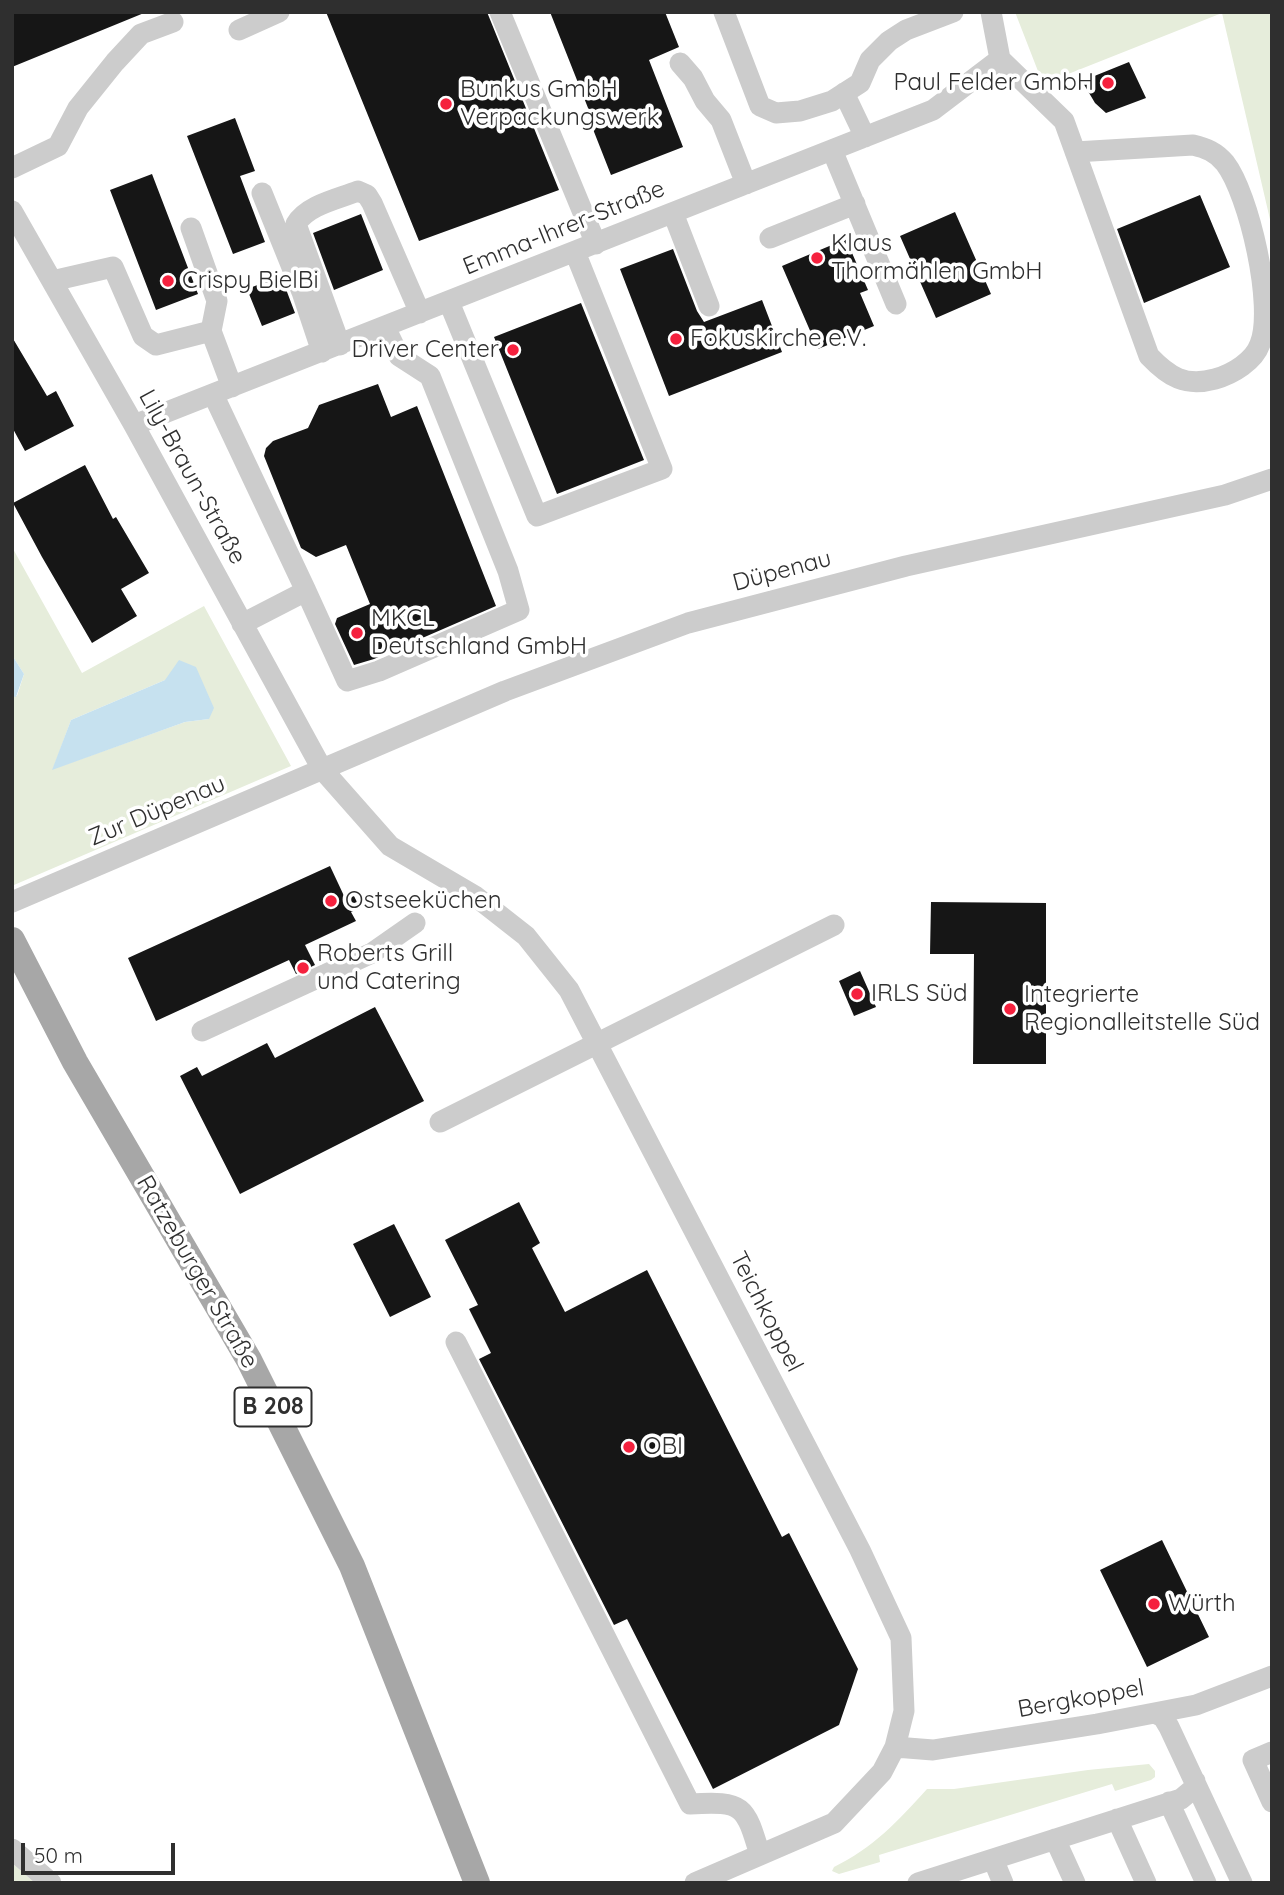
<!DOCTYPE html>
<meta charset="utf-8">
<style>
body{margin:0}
#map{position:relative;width:1284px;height:1895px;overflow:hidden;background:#fff;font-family:Quicksand,sans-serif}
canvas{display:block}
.frame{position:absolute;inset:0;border:14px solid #2f2f2f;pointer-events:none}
.scale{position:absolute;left:21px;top:1843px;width:154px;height:32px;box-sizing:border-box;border:4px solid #2f2f2f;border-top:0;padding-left:9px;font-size:21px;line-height:24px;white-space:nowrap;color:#2f2f2f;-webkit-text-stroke:5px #fff;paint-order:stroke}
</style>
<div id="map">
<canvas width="1284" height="1895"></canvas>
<div class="frame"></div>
<div class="scale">50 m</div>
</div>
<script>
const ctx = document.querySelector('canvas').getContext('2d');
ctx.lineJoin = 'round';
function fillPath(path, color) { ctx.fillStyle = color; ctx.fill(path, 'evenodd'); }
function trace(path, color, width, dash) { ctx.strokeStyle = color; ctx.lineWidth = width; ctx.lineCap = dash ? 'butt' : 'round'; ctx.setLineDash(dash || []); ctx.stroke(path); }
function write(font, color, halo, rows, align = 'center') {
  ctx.font = font + ' Quicksand,sans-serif'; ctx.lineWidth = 7; ctx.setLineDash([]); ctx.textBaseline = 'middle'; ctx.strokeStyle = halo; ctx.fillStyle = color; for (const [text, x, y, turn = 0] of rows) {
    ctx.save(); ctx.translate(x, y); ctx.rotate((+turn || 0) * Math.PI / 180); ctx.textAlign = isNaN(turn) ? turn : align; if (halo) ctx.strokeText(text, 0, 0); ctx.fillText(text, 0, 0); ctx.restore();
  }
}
const green = new Path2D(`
 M1015,12H1272V228L1222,13L1043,84Z
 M12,547L82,673L204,606L291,766L14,885L12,881V696H17L24,674L12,655ZM165,680L209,719L185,722L53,769L71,720Z
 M1149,1764L1155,1771V1777L1151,1780L1115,1791L1112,1784L879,1855L880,1862L839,1874L832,1871L834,1867C873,1848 898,1821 927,1789H954L1088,1770Z
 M12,1863L35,1883H12Z`);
const water = new Path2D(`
 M12,655L24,674L16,697L12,696Z
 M179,660L196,667L214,708L209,719L185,722L52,770L71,720L165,680Z`);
const building = new Path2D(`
 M12,12H144V13L12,67Z
 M326,12H487L559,190L419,241Z
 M550,12H665L679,47L649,60L683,147L611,175L587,114L590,113Z
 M1129,62L1146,98L1106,113L1095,103L1082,81Z
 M235,118L255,171L240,176L265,242L233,254L187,136Z
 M152,174L198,294L156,310L110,190Z
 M1200,195L1230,267L1144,303L1117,229Z
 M955,212L991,294L936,318L900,236Z
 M361,214L383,270L334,290L313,233Z
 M846,239L868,290L860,293L874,326L818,349L782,266Z
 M673,249L697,311L704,322L762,300L782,352L669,396L620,269Z
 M281,276L295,313L262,326L247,289Z
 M581,303L644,460L557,494L494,337Z
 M12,337L47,396L56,391L74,426L25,451L12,427Z
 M378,384L391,417L417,406L496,606L374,659L354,665L335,624L337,618L370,604L346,545L316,557L301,548L264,456L266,448L273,441L308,428L319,405Z
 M85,465L113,519L116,517L149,573L121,589L137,616L92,643L42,557L13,503Z
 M330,866L345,898L353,894L360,908L351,912L356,921L305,945L315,965L296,974L289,960L156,1021L128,958Z
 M931,902L1046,903V1064H973L974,954H930Z
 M860,971L876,1007L854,1016L839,981Z
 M375,1007L424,1101L240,1194L180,1076L197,1067L202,1076L267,1043L275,1058Z
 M519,1202L540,1243L532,1248L565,1312L647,1270L782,1537L789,1533L858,1669L839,1725L713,1789L627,1619L614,1625L479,1359L491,1353L469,1309L478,1305L445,1240Z
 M394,1224L431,1297L390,1317L353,1244Z
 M1162,1540L1209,1637L1147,1667L1100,1570Z`);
const minor = new Path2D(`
 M500,12L596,244
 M724,12L760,106L776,113L800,111L832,101L860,83L870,60L889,41L906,30L953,12
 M991,12L1000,59L1064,121L1149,356C1169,377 1185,387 1215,379C1233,374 1254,361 1260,344C1275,307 1249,194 1225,163C1216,152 1206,148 1193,145L1075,152
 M239,30L279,12
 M680,63L693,78L705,101L721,120L746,184
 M844,93L865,137
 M832,150L896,304
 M12,168L58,146L78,108L115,62L141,34L173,22
 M262,193L302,292L322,352
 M12,211L134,425L322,769L390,846L475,896L526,936L569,990L860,1550L901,1638L904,1711L895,1747L882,1772L834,1823L695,1883
 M673,213L709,306
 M191,228L217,301L211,331
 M770,238L855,204
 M52,281L113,267L143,336L156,345L211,331L232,387
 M449,302L537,516L662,469L575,252
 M340,345L296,224C307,205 338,199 358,191L367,195L372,203L420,313
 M213,394L306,591L242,624
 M134,425L933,110L1000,59
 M306,591L347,681L379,671L519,610L508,571L430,376L399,356L385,327
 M12,902L505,691L688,623L906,566L1225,495L1272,479
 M202,1031L372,953L415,923
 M440,1122L834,925
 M456,1342L690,1804C744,1801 745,1805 760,1855
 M1155,1713L1163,1717L1169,1727L1242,1883
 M895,1747L933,1750L1097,1724L1196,1705L1272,1676
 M1272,1752L1253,1760L1272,1802
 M1169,1802L1206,1883
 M1117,1819L1146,1883
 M1055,1839L1075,1883
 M12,1849L51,1883
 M993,1859L1003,1883
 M918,1883L1181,1799L1193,1789L1195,1781`);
const major = new Path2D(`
 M12,940L75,1062L249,1360L352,1566L477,1883`);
const markers = [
 [1108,83,7,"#f5213e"],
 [446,104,7,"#f5213e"],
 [817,258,7,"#f5213e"],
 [168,281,7,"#f5213e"],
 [676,339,7,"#f5213e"],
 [513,350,7,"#f5213e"],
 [357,633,7,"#f5213e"],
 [331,901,7,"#f5213e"],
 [303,968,7,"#f5213e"],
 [857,994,7,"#f5213e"],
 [1010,1009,7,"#f5213e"],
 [629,1447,7,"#f5213e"],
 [1154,1604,7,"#f5213e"]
];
const shields = [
 [273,1407,77]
];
const shieldNames = [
 ["B 208",273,1407]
];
const poiNames = [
 ["Paul Felder GmbH",1094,83,"right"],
 ["Bunkus GmbH",460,90],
 ["Verpackungswerk",460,118],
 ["Klaus",831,244],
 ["Thormählen GmbH",831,272],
 ["Crispy BielBi",182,281],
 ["Fokuskirche e.V.",690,339],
 ["Driver Center",499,350,"right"],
 ["MKCL",371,619],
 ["Deutschland GmbH",371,647],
 ["Ostseeküchen",345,901],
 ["Roberts Grill",317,954],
 ["und Catering",317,982],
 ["IRLS Süd",871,994],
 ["Integrierte",1024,995],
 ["Regionalleitstelle Süd",1024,1023],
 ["OBI",643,1447],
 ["Würth",1168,1604]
];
const streetNames = [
 ["Emma-Ihrer-Straße",564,228,-22],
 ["Lily-Braun-Straße",192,477,61],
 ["Düpenau",782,571,-15],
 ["Zur Düpenau",157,811,-23],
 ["Ratzeburger Straße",197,1272,60],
 ["Teichkoppel",766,1312,63],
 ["Bergkoppel",1081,1699,-10]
];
fillPath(green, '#e6eddb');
fillPath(water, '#c6e1ef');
fillPath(building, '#161616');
trace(minor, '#ccc', 21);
trace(major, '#a7a7a7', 26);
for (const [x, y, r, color] of markers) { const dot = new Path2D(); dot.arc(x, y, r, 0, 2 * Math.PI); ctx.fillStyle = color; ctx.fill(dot); trace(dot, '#fff', 2.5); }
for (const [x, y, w] of shields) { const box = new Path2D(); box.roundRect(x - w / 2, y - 19.5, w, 39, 5); ctx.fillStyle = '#fff'; ctx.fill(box); trace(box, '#2f2f2f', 2); }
write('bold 23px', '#2f2f2f', null, shieldNames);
write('24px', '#2f2f2f', '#fff', poiNames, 'left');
write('24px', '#2f2f2f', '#fff', streetNames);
</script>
